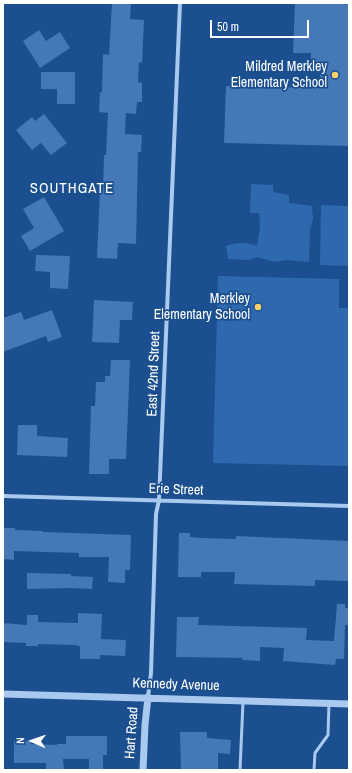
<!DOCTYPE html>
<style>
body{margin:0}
#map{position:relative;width:352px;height:773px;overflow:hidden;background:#1b4f8f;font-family:"Archivo Narrow",sans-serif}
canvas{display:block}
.frame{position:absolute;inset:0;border:4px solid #fff;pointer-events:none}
.north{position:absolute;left:12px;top:721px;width:40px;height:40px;-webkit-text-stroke:3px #1b4f8f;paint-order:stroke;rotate:272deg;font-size:11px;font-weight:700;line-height:16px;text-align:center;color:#fff}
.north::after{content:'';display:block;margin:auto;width:14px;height:18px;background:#fff;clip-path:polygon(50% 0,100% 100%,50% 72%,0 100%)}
.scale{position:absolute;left:210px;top:20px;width:99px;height:18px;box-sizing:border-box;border:2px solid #fff;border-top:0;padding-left:5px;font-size:12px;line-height:14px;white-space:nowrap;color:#fff;-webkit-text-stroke:3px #1b4f8f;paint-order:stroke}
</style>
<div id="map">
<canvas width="352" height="773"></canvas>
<div class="frame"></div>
<div class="north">N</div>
<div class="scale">50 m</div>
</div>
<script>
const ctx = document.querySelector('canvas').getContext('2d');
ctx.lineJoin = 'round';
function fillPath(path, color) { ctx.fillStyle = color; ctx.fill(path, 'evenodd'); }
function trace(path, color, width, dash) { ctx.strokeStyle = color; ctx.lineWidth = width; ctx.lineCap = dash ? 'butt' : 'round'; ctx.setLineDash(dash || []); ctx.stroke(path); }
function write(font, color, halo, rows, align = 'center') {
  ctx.font = font + ' "Archivo Narrow",sans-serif'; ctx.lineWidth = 3.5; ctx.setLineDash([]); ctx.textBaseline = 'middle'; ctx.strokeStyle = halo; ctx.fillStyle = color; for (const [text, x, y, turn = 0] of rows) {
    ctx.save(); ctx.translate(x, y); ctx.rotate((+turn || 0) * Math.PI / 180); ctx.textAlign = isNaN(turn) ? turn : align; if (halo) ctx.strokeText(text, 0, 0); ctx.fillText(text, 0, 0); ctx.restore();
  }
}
const green = new Path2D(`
 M251,184L273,185V192L289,195V203L312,206L313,219L310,230L309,262L287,260L274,262L257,257L249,260L228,259L226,246C238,242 246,242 257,246L260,227L259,213H250Z
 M321,205L349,206V266L320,265Z
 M218,276L339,279V308H349V466L213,463Z`);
const building = new Path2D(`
 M112,3L131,4L130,19L144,20L142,63L139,62L138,82L142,83V102H137L136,114L126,113L125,134L142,135L141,152H138L136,244L118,243L117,259L97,258L100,190H103L104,155H106L108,113L99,112L100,92H102L103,54L109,55Z
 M295,3H349V146L224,143L226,86L320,88V64H311V53H293Z
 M39,30L46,41L60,32L70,48L40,68L23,41Z
 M41,72H75V104H57V89H41Z
 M44,114L67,143L51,155L41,143L32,150L16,130L32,117L35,121Z
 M44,197L64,231L30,251L21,236L34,228L23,209Z
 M36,255L70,256L68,289L50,288V272L35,271Z
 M94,300L133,302L132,320H120L119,343L92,342Z
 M52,310L62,337L48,342L46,336L3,352V318L21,312L24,320Z
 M111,360H130L126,459H109V474H89L91,406H95L96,382H105V376H110Z
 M18,425H37V436L68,438L67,457L17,455Z
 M3,528H15V530L43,531V532L131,535L130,570H125V583L108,582L109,557H79V553L14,551V560L3,559Z
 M179,533H190V537L201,538L236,539V536L349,541V581L315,580V586L234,584L235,572H201V577H178Z
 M27,573L71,574V576L93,577L92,589L71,588L27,589Z
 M337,604H345V608H349V625H345L344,659H336L335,665L283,661L284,648L260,647V661L242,660L243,658L176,657L177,617H199L198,625L307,628L306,640L334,641Z
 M78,613L102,614L101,639L126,640L125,656L100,655V659H80V646H77V645L38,644V646H26V643L3,642V623L27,625V615H38V622L78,623Z
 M180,732H207V738L231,740L230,754L218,753V770H181Z
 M66,736H107V755H103V770H89V759H63L64,770H46V763H14V741H31V744L57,745V744H66Z`);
const service = new Path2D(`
 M240,770L243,702
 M314,770L315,753L328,735L329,703`);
const minor = new Path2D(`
 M3,496L349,506
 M148,697L151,673L156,514L159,500L180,3`);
const tertiary = new Path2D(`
 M3,694L349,704
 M143,770L145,725L148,697`);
const markers = [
 [335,75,4,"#ffd166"],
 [258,307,4,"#ffd166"]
];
const poiNames = [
 ["Mildred Merkley",327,67],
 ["Elementary School",327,83],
 ["Merkley",250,299],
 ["Elementary School",250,315]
];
const streetNames = [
 ["East 42nd Street",154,374,-88],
 ["Erie Street",176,490,2],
 ["Kennedy Avenue",176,685,2],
 ["Hart Road",132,733,-86]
];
const neighbourhoodNames = [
 ["SOUTHGATE",72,189]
];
fillPath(green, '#2e69ad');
fillPath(building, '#4478b7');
trace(service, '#a9c9ee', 3);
trace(minor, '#a9c9ee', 4);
trace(tertiary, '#a9c9ee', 7);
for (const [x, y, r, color] of markers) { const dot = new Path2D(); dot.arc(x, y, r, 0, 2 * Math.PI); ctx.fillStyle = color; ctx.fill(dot); trace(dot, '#1b4f8f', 1.5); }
write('14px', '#fff', '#1b4f8f', poiNames, 'right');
write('14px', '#fff', '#1b4f8f', streetNames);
ctx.letterSpacing = '1px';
write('15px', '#fff', '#1b4f8f', neighbourhoodNames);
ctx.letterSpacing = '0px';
</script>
